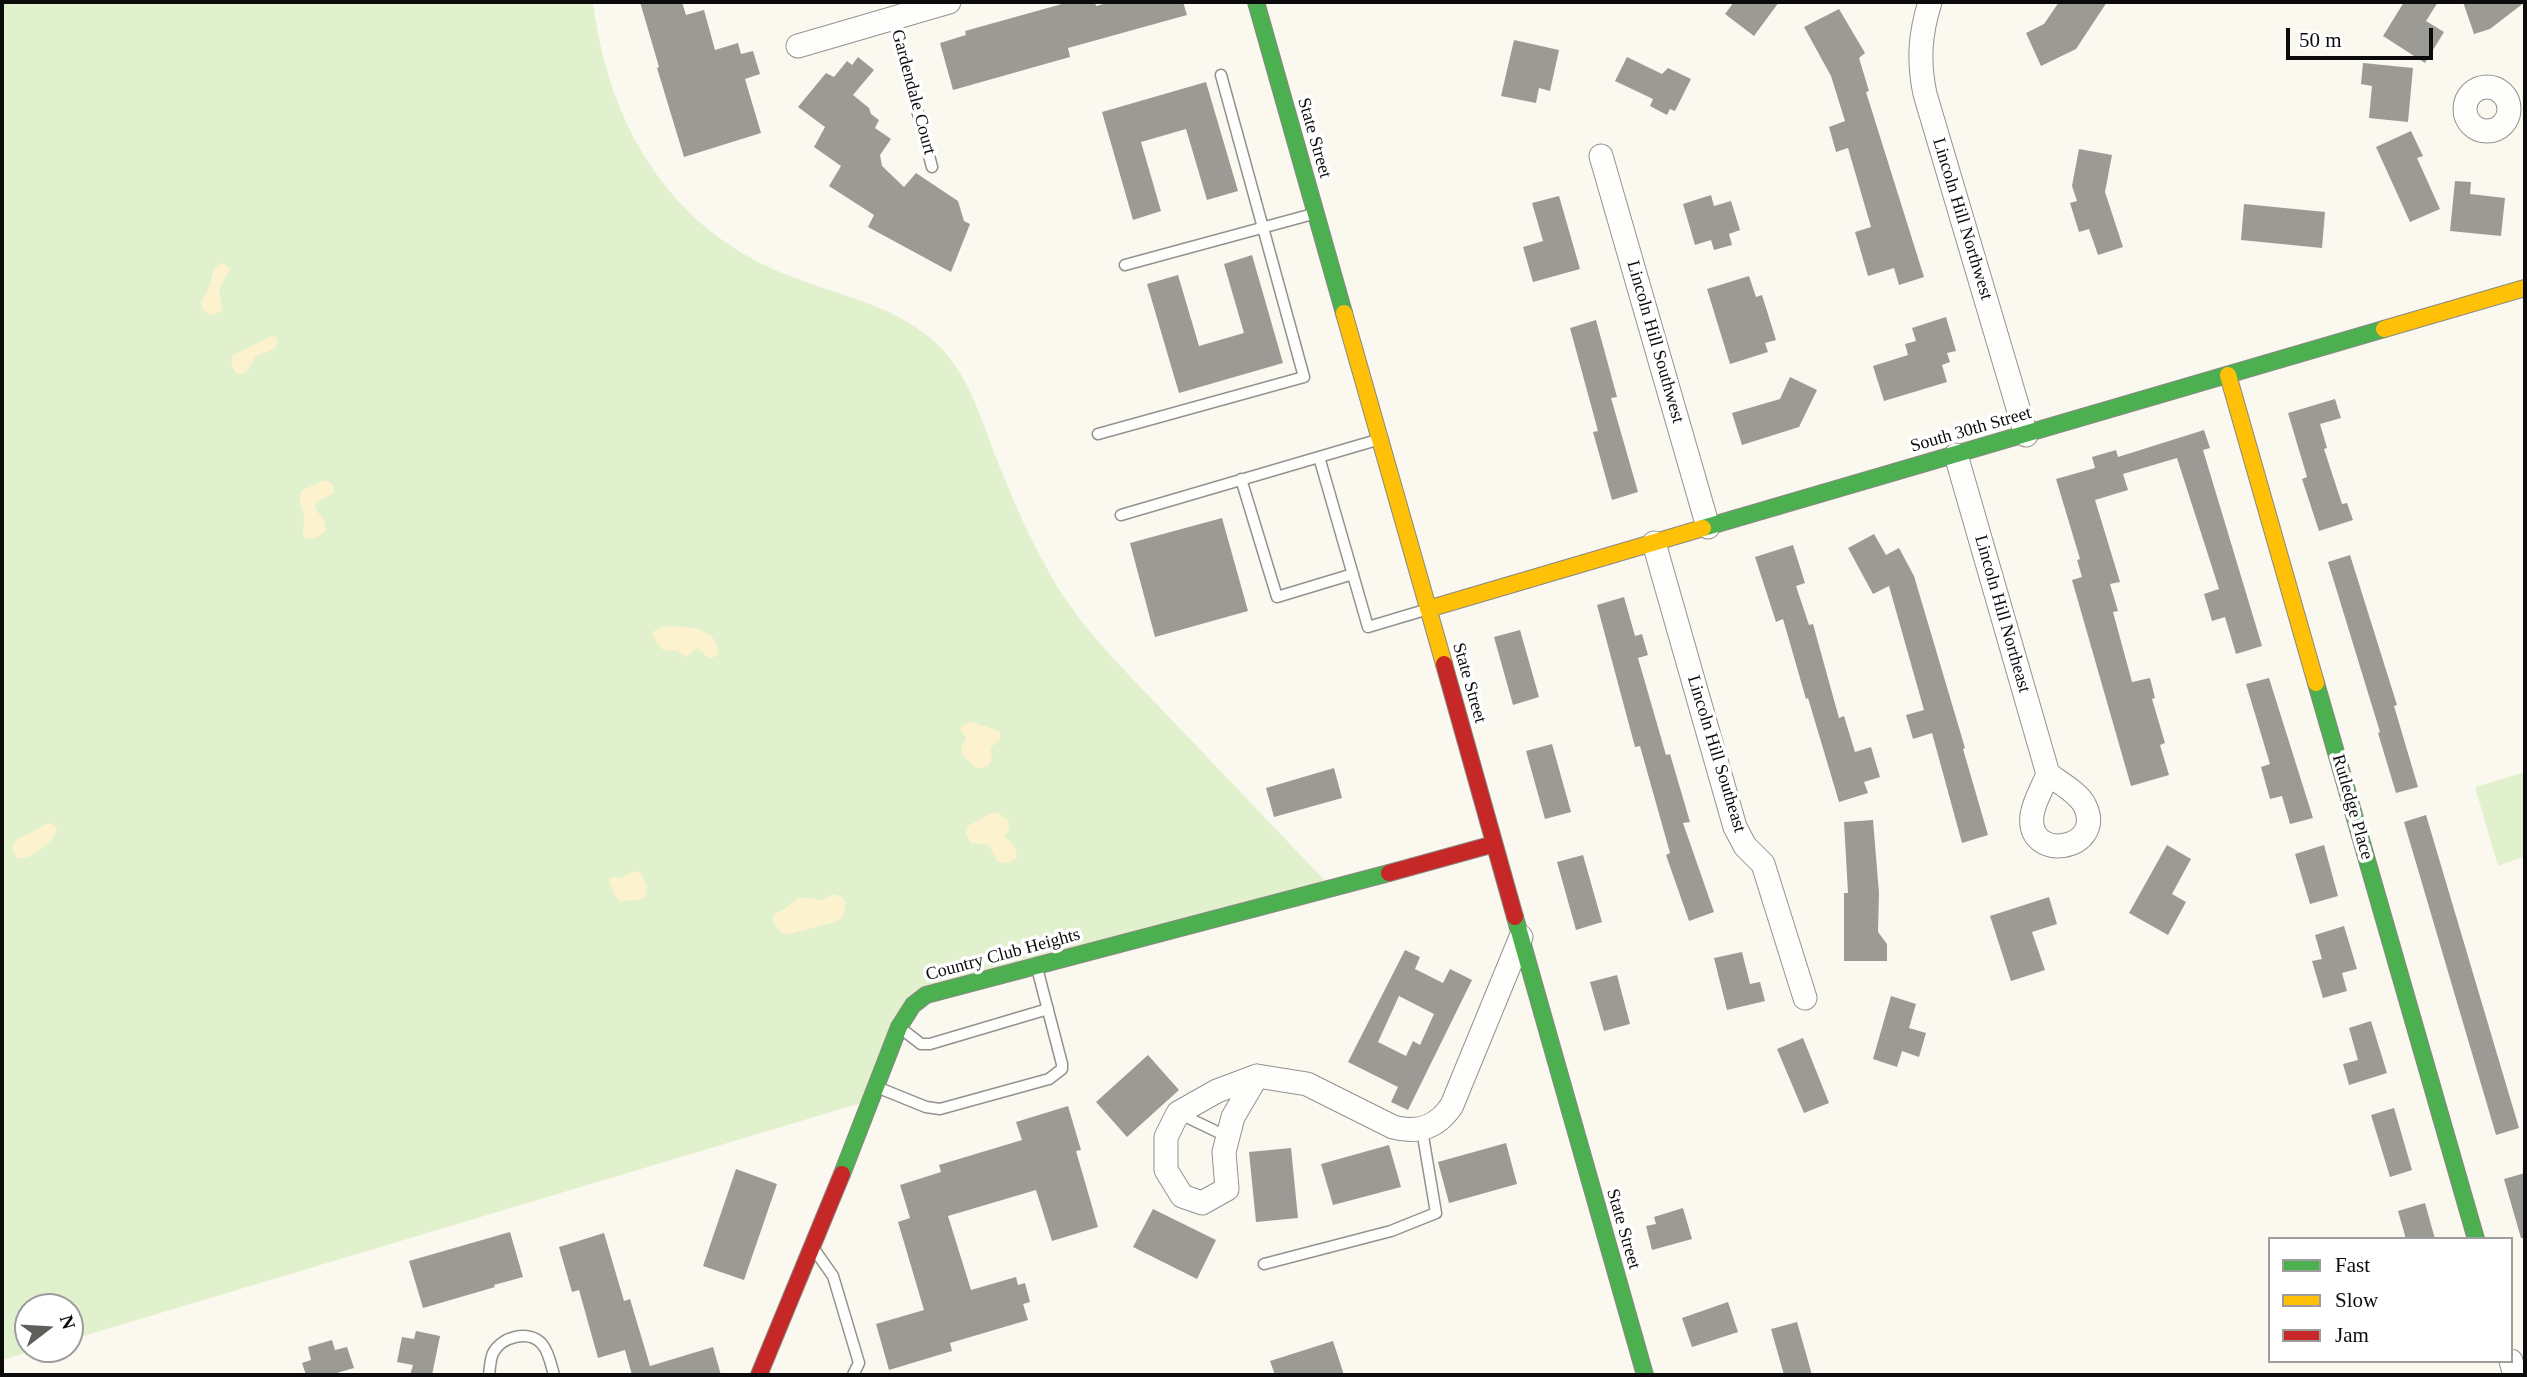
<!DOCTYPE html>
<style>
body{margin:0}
#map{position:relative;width:2527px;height:1377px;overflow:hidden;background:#faf8ef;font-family:"Times New Roman",serif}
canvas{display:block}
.frame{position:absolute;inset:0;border:4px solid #0b0b0b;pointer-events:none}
.legend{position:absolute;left:2268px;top:1237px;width:245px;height:126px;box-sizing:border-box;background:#fff;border:2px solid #9d9d9d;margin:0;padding:9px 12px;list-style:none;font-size:21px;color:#0b0b0b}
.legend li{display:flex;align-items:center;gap:14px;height:35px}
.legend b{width:35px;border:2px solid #9d9d9d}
.north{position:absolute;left:14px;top:1293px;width:70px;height:70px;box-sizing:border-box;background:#fff;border:2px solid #9d9d9d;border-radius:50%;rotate:73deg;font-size:19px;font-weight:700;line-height:28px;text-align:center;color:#0b0b0b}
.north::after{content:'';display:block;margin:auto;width:24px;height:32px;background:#5f5e5b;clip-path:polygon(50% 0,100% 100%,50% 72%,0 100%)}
.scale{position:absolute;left:2286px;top:28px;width:147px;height:32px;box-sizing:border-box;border:4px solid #0b0b0b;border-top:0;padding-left:9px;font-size:21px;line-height:24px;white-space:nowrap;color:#0b0b0b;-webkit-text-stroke:5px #fff;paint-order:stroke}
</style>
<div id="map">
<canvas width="2527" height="1377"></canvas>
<div class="frame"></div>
<ul class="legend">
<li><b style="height:9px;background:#4caf50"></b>Fast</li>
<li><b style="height:9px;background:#ffc107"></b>Slow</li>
<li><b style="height:9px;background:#c62828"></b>Jam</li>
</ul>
<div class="north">N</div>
<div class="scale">50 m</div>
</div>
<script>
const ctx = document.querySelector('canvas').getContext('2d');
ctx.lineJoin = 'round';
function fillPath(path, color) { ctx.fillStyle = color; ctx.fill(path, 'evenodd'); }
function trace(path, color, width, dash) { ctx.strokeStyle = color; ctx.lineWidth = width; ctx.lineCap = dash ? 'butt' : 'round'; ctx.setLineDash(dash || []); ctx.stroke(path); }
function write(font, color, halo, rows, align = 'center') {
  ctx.font = font + ' "Times New Roman",serif'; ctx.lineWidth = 7; ctx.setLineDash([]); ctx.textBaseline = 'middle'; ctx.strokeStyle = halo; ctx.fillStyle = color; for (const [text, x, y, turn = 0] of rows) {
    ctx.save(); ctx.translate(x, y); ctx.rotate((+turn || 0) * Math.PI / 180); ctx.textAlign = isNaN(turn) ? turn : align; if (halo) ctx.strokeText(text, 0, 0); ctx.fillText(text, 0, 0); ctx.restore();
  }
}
const green = new Path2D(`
 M2,2H593C609,128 672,233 795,278C848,298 912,310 949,357C973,388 983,424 997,460C1014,503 1033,546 1057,586C1086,634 1128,673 1166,714C1222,772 1277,831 1333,889L926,995L871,1100L70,1340V1307H28V1349H39L2,1360Z
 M2525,772V856L2498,866L2475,787Z`);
const sand = new Path2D(`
 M223,263L230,269L219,289L222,309L215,315C207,315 202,311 201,303C203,297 207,292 209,287C213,276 211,267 223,263Z
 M271,336L276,337L278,342L274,349L256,356L246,373L237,374L231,365L233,355Z
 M325,480L333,484L334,493L317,502L315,506L318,513L323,517L326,531L313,539L305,538C301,531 304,529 304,521C305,510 297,503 301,491Z
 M662,627C684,626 718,626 719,654L710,659L697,648L686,657L677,651L663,650L652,635L654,631Z
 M969,722C973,722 997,730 1000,732V740L990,748L992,760L987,767L976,768L962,755L961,748L966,738L960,728Z
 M997,812L1008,820L1009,829L1005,837L1014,845L1017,857L1010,863L998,862L988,844L971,843L966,834L968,826C976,822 989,813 997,812Z
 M51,823L57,828C54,842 32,860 17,858L12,848L17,839C30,836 38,825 51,823Z
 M635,871L640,872L647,886L645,897L640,900L620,901L615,896L609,881L612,877L621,878Z
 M834,894L843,898L846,904L843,916L838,921L790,934L782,933L773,923L774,914L785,909L799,897L822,900Z`);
const building = new Path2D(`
 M640,2H682L686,15L704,10L715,50L738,43L741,54L753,51L760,74L745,79L761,133L684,157L657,68L659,67Z
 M1069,2H1095L1096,6L1111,2H1183L1187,15L1068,48L1070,57L953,90L940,43L966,35L965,31Z
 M1734,2H1779L1754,36L1725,14Z
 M2059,2H2107L2076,49L2041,66L2026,33L2044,24Z
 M2404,2H2438L2426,21L2444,32L2425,63L2383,36Z
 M2463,2H2525L2490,29L2474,34Z
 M1839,9L1865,53L1859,58L1869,91L1866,92L1924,277L1899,285L1894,268L1868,276L1855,232L1871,227L1848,148L1836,152L1829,127L1845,121L1831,76L1804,27Z
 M1514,40L1559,50L1550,91L1539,88L1536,103L1501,96Z
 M858,57L874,70L853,95L869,108L871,114L879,120L875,128L891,139L880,155L882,166L904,187L916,173L958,201L964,221L970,224L951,272L868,227L874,215L829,186L841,166L814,147L825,127L798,107L826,73L834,77L847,61L852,65Z
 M1627,57L1662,74L1668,68L1691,79L1675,111L1670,109L1667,115L1650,106L1653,99L1615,81Z
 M2363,63L2413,68L2408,122L2369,118L2372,86L2361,84Z
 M1206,82L1238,191L1207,200L1186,129L1141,142L1161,211L1133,220L1102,112Z
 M2411,131L2423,156L2417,158L2440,209L2410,222L2376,147Z
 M2079,149L2112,155L2105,192L2123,247L2098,255L2089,229L2079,232L2070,203L2077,201L2072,186Z
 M2455,181L2471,182L2470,194L2505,198L2501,236L2450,231Z
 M1711,195L1714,206L1731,201L1740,230L1729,234L1732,245L1714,250L1711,240L1695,245L1683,204Z
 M1559,196L1580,269L1533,282L1523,247L1543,241L1532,203Z
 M2244,204L2325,212L2322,248L2241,240Z
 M1252,255L1283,363L1179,393L1147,284L1178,275L1199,346L1244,333L1224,264Z
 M1749,276L1756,297L1762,295L1776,340L1765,343L1768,352L1730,364L1707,289Z
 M1946,317L1956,351L1947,353L1950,362L1942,365L1947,382L1884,401L1873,366L1908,355L1905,344L1916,341L1912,328Z
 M1596,320L1617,397L1611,398L1638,492L1612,500L1593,432L1598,431L1570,328Z
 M1790,377L1817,390L1799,427L1742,445L1732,413L1780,399Z
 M2335,399L2341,418L2320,424L2327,448L2324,449L2342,504L2347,503L2353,520L2319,531L2302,479L2307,477L2288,413Z
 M2204,430L2210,448L2203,450L2262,646L2236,654L2225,617L2212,621L2204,594L2219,589L2177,458L2123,474L2128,490L2095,500L2120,582L2110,584L2118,611L2113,612L2132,682L2150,678L2155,698L2152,699L2165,743L2160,745L2169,775L2131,786L2072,580L2082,577L2077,560L2080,559L2056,479L2095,468L2092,457L2116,450L2118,457Z
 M1222,518L1248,611L1155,637L1130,543Z
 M1874,534L1886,555L1899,548L1914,576L1965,748L1963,749L1988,835L1962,843L1932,733L1913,739L1906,715L1924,710L1889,586L1873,594L1848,548Z
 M1793,545L1805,583L1796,586L1809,625L1813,624L1839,718L1844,716L1855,752L1871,747L1880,777L1864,782L1868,793L1839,802L1808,698L1806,699L1783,619L1776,622L1755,557Z
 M2350,555L2397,705L2394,706L2418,787L2396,793L2378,733L2380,732L2328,562Z
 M1624,597L1635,636L1642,634L1648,655L1638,658L1666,755L1670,754L1690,822L1683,823L1714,912L1689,921L1666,855L1670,853L1640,746L1635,747L1597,605Z
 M1520,630L1539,697L1513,705L1494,637Z
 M2269,678L2313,818L2290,824L2282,796L2270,799L2261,767L2270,764L2246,684Z
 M1552,744L1571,812L1545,819L1526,751Z
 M1334,768L1342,798L1274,817L1266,788Z
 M2426,815L2519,1128L2496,1135L2404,822Z
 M1873,820L1879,893L1878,932L1887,944V961H1844V893H1848L1844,822Z
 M2167,845L2191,859L2172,894L2186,902L2168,935L2129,913Z
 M2324,845L2338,896L2310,904L2295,854Z
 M1583,855L1602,922L1576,930L1557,862Z
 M2049,897L2057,924L2032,932L2045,970L2011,981L1990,916Z
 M2344,926L2357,969L2342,973L2347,991L2323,998L2312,961L2322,959L2315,935Z
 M1405,950L1420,957L1415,969L1443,983L1450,969L1472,980L1408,1110L1391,1102L1398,1087L1348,1062ZM1399,996L1434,1014L1420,1045L1413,1041L1406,1056L1378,1042Z
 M1742,952L1750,984L1760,982L1765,1001L1727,1010L1714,958Z
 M1617,975L1630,1024L1604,1031L1590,982Z
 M1891,996L1916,1004L1909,1028L1926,1033L1919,1057L1902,1051L1897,1067L1873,1059Z
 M2371,1021L2387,1073L2349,1085L2343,1064L2358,1060L2349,1028Z
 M1803,1038L1829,1103L1804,1113L1777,1049Z
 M1148,1055L1179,1090L1127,1137L1096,1102Z
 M1068,1106L1081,1150L1076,1151L1098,1227L1052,1241L1036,1190L948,1216L971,1290L1016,1277L1018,1285L1025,1283L1030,1302L1023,1304L1028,1320L950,1343L952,1351L889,1370L876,1324L924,1310L898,1222L910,1218L900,1185L941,1172L939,1165L1022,1140L1016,1122Z
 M2394,1108L2412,1170L2390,1177L2371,1115Z
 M1506,1143L1517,1184L1449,1203L1438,1162Z
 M1389,1145L1401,1187L1333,1205L1321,1164Z
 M1291,1148L1298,1218L1256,1222L1249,1152Z
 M736,1169L777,1184L744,1280L703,1266Z
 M2525,1173V1238H2521L2504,1179Z
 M2425,1203L2435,1239H2406L2398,1211Z
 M1683,1208L1692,1239L1652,1250L1646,1226L1656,1224L1654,1217Z
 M1153,1209L1216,1240L1197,1279L1133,1247Z
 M510,1232L523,1277L494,1285L495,1287L423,1308L409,1261Z
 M604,1233L624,1301L630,1299L650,1366L713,1347L721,1375H632L625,1350L598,1358L579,1290L572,1292L559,1247Z
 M1728,1302L1738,1332L1692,1347L1682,1318Z
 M1797,1322L1812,1375H1784L1771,1329Z
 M416,1331L440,1336L432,1375H410L413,1365L397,1362L402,1337L414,1339Z
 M332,1340L335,1350L347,1347L354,1368L330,1375H306L302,1363L311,1360L308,1347Z
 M1333,1341L1344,1375H1275L1270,1361Z`);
const lane = new Path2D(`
 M893,18L932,167
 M1125,265L1313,214
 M1098,434L1304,377L1221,75
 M1319,457L1368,627L1425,610
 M1241,479L1277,597L1353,574
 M1121,515L1377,440
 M903,1030L921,1044H930L1048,1009
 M879,1088L926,1107L940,1109L1049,1079L1062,1069V1064L1037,968
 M1178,1113L1228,1137
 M816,1252L833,1276L859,1363L853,1375
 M1264,1264L1391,1231L1436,1213L1422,1130
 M489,1375C490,1368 490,1360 493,1353C501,1337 529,1329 542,1344C549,1352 551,1365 554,1375`);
const street = new Path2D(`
 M1930,2C1920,34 1918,61 1925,94L2026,435
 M798,46L949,2
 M2465 109a22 22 0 1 1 44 0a22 22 0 1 1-44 0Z
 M1601,156L1708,527
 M1956,455L2048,774
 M1654,543L1735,827L1745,846L1763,864L1805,998
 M2048,774C2060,783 2079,793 2085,806C2106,850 2026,864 2032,815C2034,801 2043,787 2048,774Z
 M1257,1076L1233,1117L1224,1152L1227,1189L1202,1203L1182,1196L1166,1170V1137L1178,1113L1217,1091L1257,1076L1307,1084L1393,1127C1418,1134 1438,1127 1452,1105L1521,937
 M2511,1361L2515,1375`);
const fast = new Path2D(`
 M1256,2L1344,313
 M1703,528L2384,329
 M2316,683L2476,1239
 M1515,917L1645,1375
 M842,1174L899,1027L913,1005L926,995L1389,873`);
const slow = new Path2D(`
 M1344,313L1444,664
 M2384,329L2525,288
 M2228,375L2316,683
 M1428,609L1703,528`);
const jam = new Path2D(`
 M1444,664L1515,917
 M1389,873L1494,844
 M759,1375L842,1174`);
const streetNames = [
 ["Gardendale Court",913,92,75],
 ["State Street",1314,138,74],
 ["Lincoln Hill Northwest",1962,219,73],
 ["Lincoln Hill Southwest",1655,342,74],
 ["South 30th Street",1971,430,-16],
 ["Lincoln Hill Northeast",2002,614,74],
 ["State Street",1469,683,74],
 ["Lincoln Hill Southeast",1716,754,73],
 ["Rutledge Place",2352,807,74],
 ["Country Club Heights",1003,955,-15],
 ["State Street",1623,1229,74]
];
fillPath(green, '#e2f1cd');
fillPath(sand, '#fcf2ce');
fillPath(building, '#9c9a95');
trace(lane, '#93928e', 13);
trace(street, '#93928e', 25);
trace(fast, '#898884', 18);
trace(slow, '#898884', 18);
trace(jam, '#898884', 18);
trace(lane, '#fefefd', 10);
trace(street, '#fefefd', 23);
trace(fast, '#4caf50', 16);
trace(slow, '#ffc107', 16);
trace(jam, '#c62828', 16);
write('18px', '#0b0b0b', '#fff', streetNames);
</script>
